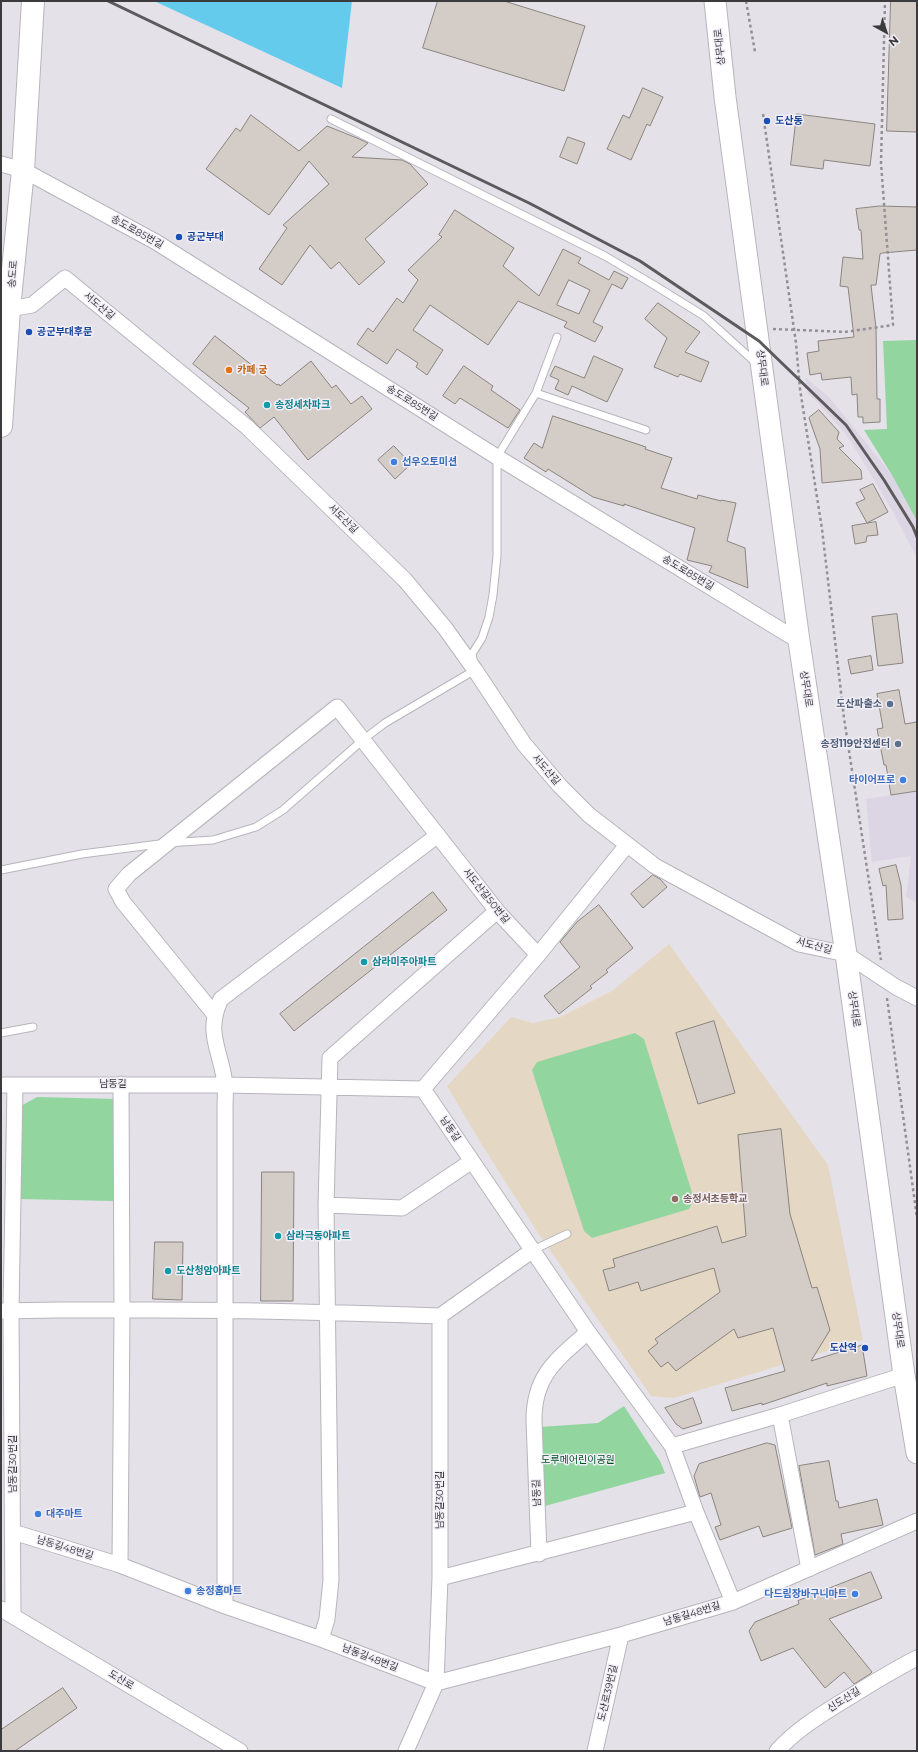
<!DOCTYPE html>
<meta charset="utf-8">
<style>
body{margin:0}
#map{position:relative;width:918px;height:1752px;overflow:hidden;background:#e5e1e9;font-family:Montserrat,sans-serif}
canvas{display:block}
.frame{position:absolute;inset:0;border:2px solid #3b3a3d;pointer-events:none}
.north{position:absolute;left:866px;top:12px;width:40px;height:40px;-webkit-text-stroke:3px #f2eef7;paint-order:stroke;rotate:140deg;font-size:11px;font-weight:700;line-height:16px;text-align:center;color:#3b3a3d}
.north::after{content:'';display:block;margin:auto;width:14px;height:18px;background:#3b3a3d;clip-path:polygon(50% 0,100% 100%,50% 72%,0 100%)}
</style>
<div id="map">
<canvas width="918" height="1752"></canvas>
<div class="frame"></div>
<div class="north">N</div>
</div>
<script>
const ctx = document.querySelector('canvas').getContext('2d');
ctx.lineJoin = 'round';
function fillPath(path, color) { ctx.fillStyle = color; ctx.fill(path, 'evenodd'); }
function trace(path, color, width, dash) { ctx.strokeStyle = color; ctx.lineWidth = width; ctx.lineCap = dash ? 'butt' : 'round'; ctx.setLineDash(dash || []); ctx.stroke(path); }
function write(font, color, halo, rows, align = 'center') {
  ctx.font = font + ' Montserrat,"Noto Sans KR",sans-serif'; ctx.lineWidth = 3; ctx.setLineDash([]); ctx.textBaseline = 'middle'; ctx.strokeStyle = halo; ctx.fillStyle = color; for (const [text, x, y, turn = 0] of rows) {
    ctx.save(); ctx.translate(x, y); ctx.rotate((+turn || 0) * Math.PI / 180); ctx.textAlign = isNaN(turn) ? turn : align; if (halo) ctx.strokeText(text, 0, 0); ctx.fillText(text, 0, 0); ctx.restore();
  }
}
const built = new Path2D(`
 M805,377L829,397L892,475L917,521V558L893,512L856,450L844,432L818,403L808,394Z
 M917,791V903L906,897L911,856L872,862L866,799Z`);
const education = new Path2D(`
 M669,944L828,1165L863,1340L674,1398L651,1396L538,1233L482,1145L447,1086L511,1017L533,1023L560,1017L612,991Z`);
const green = new Path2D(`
 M917,340V521L892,475L864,430L887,429L883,341Z
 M635,1033L644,1039L694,1199L689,1209L592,1238L584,1231L532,1070L537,1062Z
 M37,1097L117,1099L114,1201L19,1199L21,1106Z
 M624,1406L660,1461L665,1473L545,1506L540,1427L598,1423Z`);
const water = new Path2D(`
 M154,1H352L342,88Z`);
const building = new Path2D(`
 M438,1H504L585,26L564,91L423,48Z
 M891,1H917V132L887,131Z
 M643,88L663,97L650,126L647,124L631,160L607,149L623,115L629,118Z
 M797,114L875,124L870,166L824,160L823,169L791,165Z
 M251,115L299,151L327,126L357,138L368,143L352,157L402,160L410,164L428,184L365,239L385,262L359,285L339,262L331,269L310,245L282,285L259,269L287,228L283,225L329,184L309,161L269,215L206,169L236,128L240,131Z
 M568,137L585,143L577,164L560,157Z
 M880,206L917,207V250L882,253L880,254L876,285H871L876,328L877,399H880V422L863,423V417H858L857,394L852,395L851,377L822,380L821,373L810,375L807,353L819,351L818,341L854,337L848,287L840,286L843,257L863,259L861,230H859L856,209Z
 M455,210L514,248L503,266L539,296L563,249L581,258L578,263L609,280L614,271L628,278L622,289L612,284L593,322L603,327L595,342L564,327L567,322L518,301L488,345L430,305L413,330L443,350L427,375L416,367L418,363L397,349L387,364L357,344L368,328L373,332L397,298L403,303L418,280L408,270L442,237L439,235ZM569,280L590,290L579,314L557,305Z
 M658,303L700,332L685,352L709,362L701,382L680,374L678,377L654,367L667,338L645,319Z
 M215,336L277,385L279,384L280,386L311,361L332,388L336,385L351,404L362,396L372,409L308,460L274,417L260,428L245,412L249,408L193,364Z
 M594,356L623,369L607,402L572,386L568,395L555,389L559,380L550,376L555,366L584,378Z
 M464,366L493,386L491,390L520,410L508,428L460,398L455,404L443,396Z
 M819,410L839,432L837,439L844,446L839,448L861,470L862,479L822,483L820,449L809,418Z
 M553,416L646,447L645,449L672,458L661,488L697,499L698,495L721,501V500L736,503L727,541L745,548L748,588L709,572L712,566L687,560L695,528L624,504V506L593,497L548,469L546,472L524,458L534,443L542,448Z
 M394,446L411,464L395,479L378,460Z
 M873,484L888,512L867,523L856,503L865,499L860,490Z
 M876,522L878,535L867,536L866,542L855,544L852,526Z
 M897,614L903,663L878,666L872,617Z
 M871,656L873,670L851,674L848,660Z
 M899,690L905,724L917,722V791L891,795L886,765H884L877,729L883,728L877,694Z
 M896,865L901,885L903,919L888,920L886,885L883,886L879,869Z
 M653,875L660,879L667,887L643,908L631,894Z
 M433,892L447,910L294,1031L280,1014Z
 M599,905L633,948L606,970L608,972L590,986L592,988L559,1014L544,996L580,967L560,942L577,922Z
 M714,1021L735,1093L698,1104L676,1033Z
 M781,1129L790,1214L812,1288L817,1287L830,1330L811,1361L862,1345L867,1376L827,1386V1383L762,1405V1403L732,1411L725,1388L785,1371L773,1328L738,1338L734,1329L676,1371L668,1362L661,1367L648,1351L658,1343L655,1339L720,1292L714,1268L641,1291L638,1282L609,1291L603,1270L615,1267L613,1259L717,1226L722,1243L746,1236L738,1135Z
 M262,1172H294L293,1301H261Z
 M155,1242H183L182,1300L153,1299Z
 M693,1398L702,1423L683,1429L676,1424L665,1408Z
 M767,1443L775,1445L792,1528L763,1537L759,1526L720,1540L715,1527L721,1525L711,1493L700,1497L694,1476L699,1464Z
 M829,1461L836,1501H838L839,1508L877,1499L883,1525L841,1534L843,1544L815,1555L799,1466Z
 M871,1572L882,1598L829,1619L872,1672L870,1674L854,1684L844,1672L825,1688L793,1648L761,1661L749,1631L755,1622L799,1604L798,1601Z
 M63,1688L77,1708L15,1751H1V1730Z`);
const path = new Path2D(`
 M746,1L755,52
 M763,114L796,343L800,389L822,529L844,718L881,960
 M773,329L845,332L893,325L881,163L885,1
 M887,998L917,1218`);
const service = new Path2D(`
 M331,119L605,256L654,285L704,316L756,363
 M536,393L646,430
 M1,870L82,854L167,843L213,840L256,827L283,810L364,739L385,723L475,670L472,654L482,638L489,617L493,595L497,556V457L536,393L557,337
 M1,1033L33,1027
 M533,1250L567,1234`);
const minor = new Path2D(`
 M1,164L23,170L156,242L497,457L799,641
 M9,309L32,305L65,278L247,427L405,580L445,628L475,670L524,744L560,786L589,815L655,866L799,944L846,954L896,987L917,998
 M215,1015L123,902L116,889L129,874L337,707L497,911L538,955
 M1,1085H225L423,1089L588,1332L672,1446L696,1512L733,1602
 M423,1089L538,955L627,845
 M326,1205L402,1208L472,1161
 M1,1311C147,1308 294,1311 440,1316V1578L436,1683L406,1751
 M440,1316L533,1250
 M672,1446L780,1415
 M13,1532L120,1565L225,1606L321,1639L436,1683L621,1635L733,1602L917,1521
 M539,1554L534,1420C534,1375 557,1359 588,1332
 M120,1565L122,1310L121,1084
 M809,1569L780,1415L904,1375
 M440,1578L696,1512
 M225,1606C226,1439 226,1273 225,1107C225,1100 226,1092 225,1085C222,1052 204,1033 221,999L438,835
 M1,1609L240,1751
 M13,1616L11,1311L15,1085
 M321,1639L327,1619L331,1580L326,1205L330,1058L497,911
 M595,1751L621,1635
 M777,1751C797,1729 822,1714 848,1698C871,1684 893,1670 917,1658`);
const secondary = new Path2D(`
 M715,1L725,97L799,641L846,954L904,1375L917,1453`);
const primary = new Path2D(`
 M1,426L9,309L23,170L33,1`);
const rail = new Path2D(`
 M108,1L529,203L640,261L759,341L846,425L884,480L913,527L917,537`);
const markers = [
 [767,121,4,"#1a4fb4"],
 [179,237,4,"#1a4fb4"],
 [29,332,4,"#1a4fb4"],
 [229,370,4,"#e8710a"],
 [267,405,4,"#0f9aa8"],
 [394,462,4,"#3f7fe0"],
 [890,704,4,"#5c6f8a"],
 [898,744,4,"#5c6f8a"],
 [903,780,4,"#3f7fe0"],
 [364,962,4,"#0f9aa8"],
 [675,1199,4,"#8d6e63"],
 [278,1236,4,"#0f9aa8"],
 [168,1271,4,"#0f9aa8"],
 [865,1348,4,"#1a4fb4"],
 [38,1514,4,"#3f7fe0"],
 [188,1591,4,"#3f7fe0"],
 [855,1594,4,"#3f7fe0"]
];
const streetNames = [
 ["상무대로",720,47,-96],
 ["송도로85번길",137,232,29],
 ["송도로",13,274,-85],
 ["서도산길",99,306,40],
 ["상무대로",762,368,83],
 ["송도로85번길",412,403,32],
 ["서도산길",343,519,44],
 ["송도로85번길",688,573,31],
 ["상무대로",806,689,81],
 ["서도산길",546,770,49],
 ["서도산길50번길",486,896,51],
 ["서도산길",814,946,15],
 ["상무대로",854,1009,82],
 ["남동길",113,1084],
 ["남동길",450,1129,56],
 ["상무대로",898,1330,82],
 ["남동길30번길",13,1464,-90],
 ["남동길",537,1493,-92],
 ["남동길30번길",440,1500,-90],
 ["남동길48번길",65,1548,17],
 ["남동길48번길",692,1614,-17],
 ["남동길48번길",370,1658,21],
 ["도산로",121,1680,31],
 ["도산로39번길",608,1693,-77],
 ["신도산길",844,1700,-32]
];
const transitNames = [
 ["도산동",775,121],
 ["공군부대",187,237],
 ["공군부대후문",37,332],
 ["도산역",857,1348,"right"]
];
const foodNames = [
 ["카페 궁",237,370]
];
const cultureNames = [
 ["송정세차파크",275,405],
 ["삼라미주아파트",372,962],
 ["삼라극동아파트",286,1236],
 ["도산청암아파트",176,1271]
];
const shopNames = [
 ["선우오토미션",402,462],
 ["타이어프로",895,780,"right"],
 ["대주마트",46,1514],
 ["송정홈마트",196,1591],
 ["다드림장바구니마트",847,1594,"right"]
];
const serviceNames = [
 ["도산파출소",882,704],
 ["송정119안전센터",890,744]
];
const educationNames = [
 ["송정서초등학교",683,1199]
];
const parkNames = [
 ["도루메어린이공원",578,1460]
];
fillPath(built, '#dcd5e4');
fillPath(education, '#e4d8c4');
fillPath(green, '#92d59e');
fillPath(water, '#64cbec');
fillPath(building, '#d4cdc7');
trace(building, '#8a847e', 1);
trace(service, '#b7b4bc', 9);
trace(minor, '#b7b4bc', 17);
trace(secondary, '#b7b4bc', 23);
trace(primary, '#b7b4bc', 24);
trace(path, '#929096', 2.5, [3, 3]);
trace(service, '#fff', 7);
trace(minor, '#fff', 15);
trace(secondary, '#fff', 21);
trace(primary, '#fff', 22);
trace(rail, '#5b5a5d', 3);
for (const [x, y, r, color] of markers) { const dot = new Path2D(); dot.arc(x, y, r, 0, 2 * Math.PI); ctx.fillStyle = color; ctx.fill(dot); trace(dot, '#f2eef7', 1.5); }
write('10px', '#3b3a3d', '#f2eef7', streetNames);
write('bold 10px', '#164399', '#f2eef7', transitNames, 'left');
write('bold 10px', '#c56008', '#f2eef7', foodNames, 'left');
write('bold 10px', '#0d838f', '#f2eef7', cultureNames, 'left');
write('bold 10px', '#366cbe', '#f2eef7', shopNames, 'left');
write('bold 10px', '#4e5e75', '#f2eef7', serviceNames, 'right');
write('bold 10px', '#785e54', '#f2eef7', educationNames, 'left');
write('10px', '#005320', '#f2eef7', parkNames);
</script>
